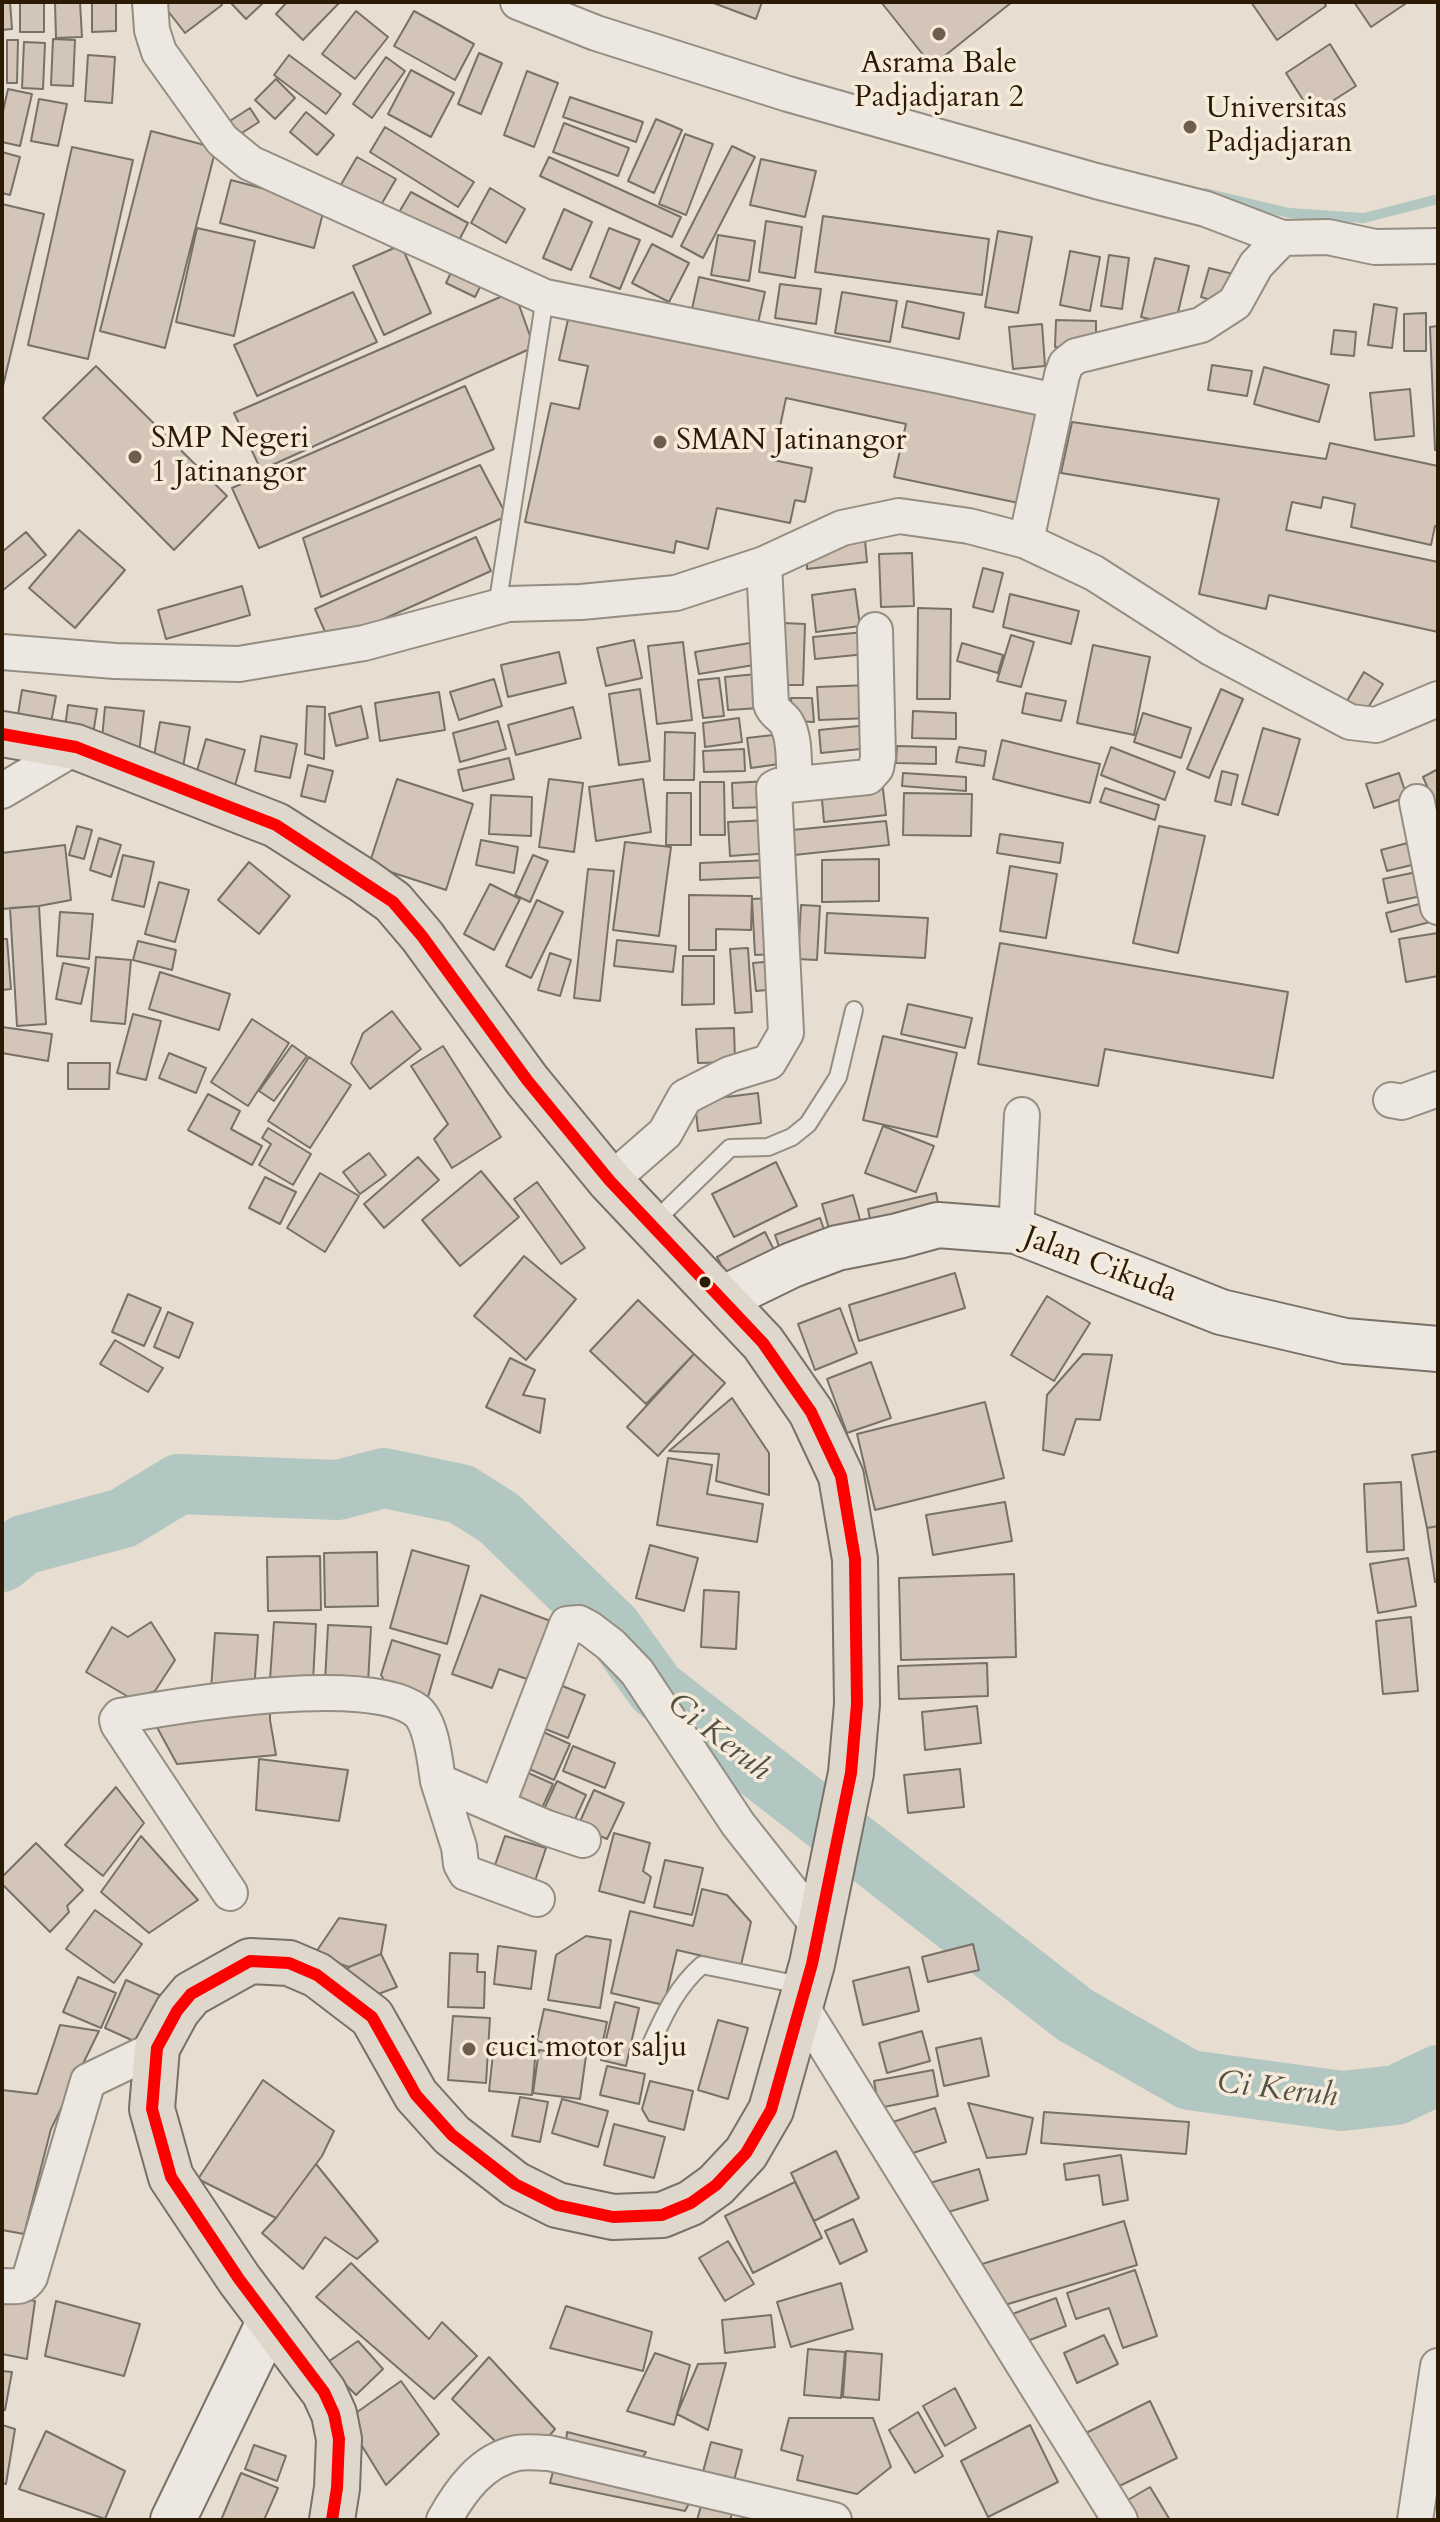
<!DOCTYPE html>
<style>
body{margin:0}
#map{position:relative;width:1440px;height:2522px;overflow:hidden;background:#e7ded1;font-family:Cardo,serif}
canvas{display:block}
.frame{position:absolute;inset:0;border:4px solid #2b1a04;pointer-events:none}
</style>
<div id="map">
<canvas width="1440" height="2522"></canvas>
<div class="frame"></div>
</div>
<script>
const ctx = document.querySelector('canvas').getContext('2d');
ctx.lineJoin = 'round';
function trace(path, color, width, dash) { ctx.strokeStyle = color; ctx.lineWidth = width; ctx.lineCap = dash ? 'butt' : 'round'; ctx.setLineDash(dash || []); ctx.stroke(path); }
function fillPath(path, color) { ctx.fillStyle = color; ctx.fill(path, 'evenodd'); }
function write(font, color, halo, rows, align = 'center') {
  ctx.font = font + ' Cardo,serif'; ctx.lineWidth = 7; ctx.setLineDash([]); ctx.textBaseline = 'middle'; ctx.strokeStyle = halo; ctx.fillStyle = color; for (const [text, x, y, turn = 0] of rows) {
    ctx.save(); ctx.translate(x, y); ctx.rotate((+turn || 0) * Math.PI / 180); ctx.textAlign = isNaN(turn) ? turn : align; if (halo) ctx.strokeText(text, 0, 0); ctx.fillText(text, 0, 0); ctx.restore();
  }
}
const stream = new Path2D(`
 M1205,193L1289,213L1364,218L1438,199`);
const river = new Path2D(`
 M2,1562L23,1545L123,1518L179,1484L338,1490L384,1478L461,1494L499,1518L612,1628L656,1689L1075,2015L1189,2080L1342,2101L1396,2095L1438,2075`);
const building = new Path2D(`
 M2,2H10L12,29L2,30Z
 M20,2H44V32H20Z
 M55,2H80L82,37L56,38Z
 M92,2H116V31L92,32Z
 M161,2H220L222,5L185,33Z
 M230,2H264L246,19Z
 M287,2H340L303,40L276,14Z
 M711,2H762L756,19Z
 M881,2H1012L932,66Z
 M1251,2H1324L1326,6L1277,40Z
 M1354,2H1408L1371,27Z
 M356,11L388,37L355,79L322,54Z
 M414,11L474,44L455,80L394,46Z
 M53,39L75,40L73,86L51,85Z
 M7,40H18L17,83H7Z
 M24,42L45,43L43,89L22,88Z
 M1330,44L1356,86L1312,114L1286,73Z
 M479,53L502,63L481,114L458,104Z
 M88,55L115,57L112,103L85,101Z
 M289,55L341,94L326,114L274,75Z
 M386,57L405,71L372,118L353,104Z
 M411,70L454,93L431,137L388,114Z
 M527,71L558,83L534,147L504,135Z
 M276,79L295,98L275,119L255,100Z
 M8,89L32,94L20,146L2,142V116Z
 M570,97L643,122L636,142L563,117Z
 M39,99L67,104L58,146L31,141Z
 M250,108L259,122L231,140L222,126Z
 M306,112L334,135L317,155L290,132Z
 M656,119L682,130L654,193L628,181Z
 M564,123L629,148L618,176L553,152Z
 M385,127L474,182L458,207L370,152Z
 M151,131L216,148L165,348L100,331Z
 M685,134L713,144L686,215L659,204Z
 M732,146L755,157L703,258L681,246Z
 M72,147L133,160L88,359L28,345Z
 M2,152L20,157L10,195L2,193Z
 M357,157L396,179L378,210L339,188Z
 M549,157L681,217L672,237L540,176Z
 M761,159L816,171L805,217L750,205Z
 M231,180L325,205L314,248L220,223Z
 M490,188L525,209L506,243L471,223Z
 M411,192L468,223L456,246L398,214Z
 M2,204L44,214L2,390Z
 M564,209L592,222L571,270L543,258Z
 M823,216L989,239L982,295L815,272Z
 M766,221L802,227L795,278L759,272Z
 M197,228L255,241L234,336L176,322Z
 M609,228L640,240L620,289L590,277Z
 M998,231L1032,237L1018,313L985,307Z
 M718,235L755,241L749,281L711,275Z
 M652,244L689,263L669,302L632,283Z
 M401,245L431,313L384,335L353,266Z
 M1070,251L1100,257L1090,311L1060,305Z
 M1109,255L1129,258L1122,309L1101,306Z
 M1155,258L1189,266L1175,325L1141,317Z
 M457,260L486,275L475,297L446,283Z
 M1209,268L1233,274L1224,304L1201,297Z
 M699,277L765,292L758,323L692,309Z
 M780,284L821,289L816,324L775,318Z
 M514,291L534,347L261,470L234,413Z
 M353,292L377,342L257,396L234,345Z
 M842,292L897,301L890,342L835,333Z
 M907,301L964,313L959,339L902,327Z
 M1374,304L1397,308L1392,348L1368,345Z
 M571,306L1045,409L1033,506L894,477L906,424L786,398L773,460L812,468L805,502L795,500L790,523L717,508L708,549L676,541L674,553L525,522L551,403L579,409L588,366L559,360Z
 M1426,313V351H1404V314Z
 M1056,320L1096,321V347H1055Z
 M1042,324L1045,366L1013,369L1009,327Z
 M1438,326V450H1435L1430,327Z
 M1334,330L1356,332L1354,356L1331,354Z
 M1212,365L1252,371L1247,396L1208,390Z
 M96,366L227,496L174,550L43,418Z
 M1264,367L1329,385L1319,422L1254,404Z
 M465,386L494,449L259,548L232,488Z
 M1410,389L1414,436L1375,440L1370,393Z
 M1072,422L1326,459L1330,443L1438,466V527L1435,526L1431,545L1351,527L1355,504L1323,497L1321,508L1292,502L1286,530L1438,562V632L1269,595L1266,609L1199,594L1219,499L1061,473Z
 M480,465L507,516L321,597L303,538Z
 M864,529L867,562L807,569V552Z
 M79,530L125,570L75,628L29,588Z
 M26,532L46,555L2,591V552Z
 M476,537L491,571L330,643L315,609Z
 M912,553L914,606L881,607L879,554Z
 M983,568L1003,573L993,612L973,607Z
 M242,586L250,615L166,639L158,610Z
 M855,589L860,626L816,632L812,595Z
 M1010,594L1079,611L1071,644L1003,627Z
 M918,608L951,609L950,699H917Z
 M784,623L805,624L803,685H782Z
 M864,632L866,654L815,659L813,637Z
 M1011,635L1034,642L1021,687L997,681Z
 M634,640L642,678L606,686L597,648Z
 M683,642L692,720L657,724L648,646Z
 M750,643L754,665L699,674L695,652Z
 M962,643L1003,655L998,673L957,661Z
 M1093,645L1150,657L1134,735L1077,723Z
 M559,652L566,683L508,697L501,665Z
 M1364,672L1383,684L1362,717L1344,706Z
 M757,674L760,708L728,710L725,677Z
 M719,678L724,716L703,718L698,680Z
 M494,679L502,706L459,720L450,692Z
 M870,685L871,718L819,720L817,687Z
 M640,689L650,761L619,765L609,694Z
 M1221,689L1243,699L1209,778L1187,769Z
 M22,690L56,696L48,739L15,733Z
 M439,692L445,730L380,741L375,703Z
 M1026,693L1066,701L1061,721L1022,713Z
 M791,698H812L814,722L792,721Z
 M68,705L97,709L91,747L63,742Z
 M307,706L325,707L324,759L305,754Z
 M361,706L368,738L336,746L329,714Z
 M105,707L144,711L139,753L101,749Z
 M573,707L581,738L516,755L508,725Z
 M913,711L956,713V739L912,738Z
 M1143,713L1191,728L1181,758L1134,742Z
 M739,718L742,742L705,747L703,723Z
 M498,721L506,749L460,762L453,733Z
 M160,722L190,727L183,767L153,762Z
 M869,725L871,748L821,753L819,730Z
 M1263,728L1300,739L1278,815L1242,804Z
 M665,732L695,733L694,780H664Z
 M782,734L786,763L751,768L747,738Z
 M261,736L297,744L290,778L255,771Z
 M206,739L245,750L234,789L195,778Z
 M1002,740L1100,764L1090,803L993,779Z
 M897,746L936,747V764L896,763Z
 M959,747L986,751L984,766L956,762Z
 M1111,747L1175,772L1165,800L1101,775Z
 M744,749L745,771L704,772L703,751Z
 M509,758L514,779L463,791L458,770Z
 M308,765L333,771L325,802L301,796Z
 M1438,769V800L1434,802L1423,777Z
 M1222,771L1238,775L1231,805L1215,801Z
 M903,773L966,777V791L902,786Z
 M1399,773L1407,797L1374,808L1366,784Z
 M397,779L473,804L446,890L369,865Z
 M549,779L583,783L574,852L539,847Z
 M643,779L651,832L596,841L589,787Z
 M768,781L769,807L733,808L732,783Z
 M882,781L886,815L824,822L821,789Z
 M700,782H724L725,835H700Z
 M1105,788L1159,805L1155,820L1100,802Z
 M667,793H691V845H666Z
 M904,793L972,794L971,836L903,835Z
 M491,795L532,797L531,836L489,834Z
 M769,820L771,853L730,856L728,822Z
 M886,821L889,845L794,855L792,830Z
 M77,826L92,830L84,859L69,855Z
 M1159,826L1205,836L1178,953L1133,943Z
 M1000,834L1063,843L1060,863L997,853Z
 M99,838L121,845L111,877L90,870Z
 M481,840L518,847L514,873L476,865Z
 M1415,841L1420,863L1387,871L1381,850Z
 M625,842L671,847L659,936L613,930Z
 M65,845L71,900L39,906L2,909V853Z
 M123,855L154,862L144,907L112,900Z
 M533,855L548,861L530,902L515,895Z
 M879,859V901L822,902V860Z
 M772,860V877L700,880V863Z
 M249,862L290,896L259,934L218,900Z
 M1010,866L1057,874L1046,938L1000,931Z
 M588,869L614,871L600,1001L574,998Z
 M1426,870L1431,894L1388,903L1383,879Z
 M159,882L189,890L175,942L145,934Z
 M490,884L520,899L494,950L464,934Z
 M689,895L752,896L751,930L716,929V950H689Z
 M772,898L775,954L755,955L752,899Z
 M537,900L563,912L531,978L506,966Z
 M1434,900L1438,920L1391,932L1386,913Z
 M801,905L820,906L817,960L798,959Z
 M39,906L46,1024L17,1026L10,908Z
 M60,912L93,914L89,959L57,956Z
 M827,913L928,918L925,958L825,953Z
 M1438,933V976L1406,982L1399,939Z
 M2,939H7L11,989L2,990Z
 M617,940L676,946L673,972L614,966Z
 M138,941L176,950L172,970L133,960Z
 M1000,943L1288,992L1273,1078L1105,1049L1098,1086L978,1064Z
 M748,948L752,1012L735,1013L730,949Z
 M550,953L571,960L560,996L538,990Z
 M683,956H714V1004L682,1005Z
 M96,957L131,960L125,1024L91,1021Z
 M776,961L778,989L756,991L753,963Z
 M63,963L89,968L81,1004L56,999Z
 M160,972L230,994L219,1030L149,1009Z
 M908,1004L972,1018L965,1048L901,1034Z
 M392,1011L421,1049L370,1089L351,1063L363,1033Z
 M133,1014L161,1021L146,1080L117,1073Z
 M252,1019L289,1043L248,1106L211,1082Z
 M2,1027L52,1034L48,1061L2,1053Z
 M734,1028L735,1062L698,1063L696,1029Z
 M883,1036L957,1053L937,1137L863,1120Z
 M292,1045L307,1056L274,1101L259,1091Z
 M443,1046L501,1137L452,1168L434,1139L448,1124L411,1066Z
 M169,1053L206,1068L196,1093L159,1078Z
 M309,1057L351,1085L310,1148L268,1121Z
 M68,1063H110L109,1089H68Z
 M758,1093L761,1123L698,1131L695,1101Z
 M208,1094L240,1111L231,1129L262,1146L252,1165L188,1130Z
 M883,1126L934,1146L916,1192L865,1173Z
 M268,1128L311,1154L293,1185L259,1165L271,1144L262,1138Z
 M369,1153L386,1175L360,1194L343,1172Z
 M418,1157L439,1180L384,1228L364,1204Z
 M776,1162L797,1206L734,1237L712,1194Z
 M481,1171L519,1217L460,1266L422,1220Z
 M320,1173L359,1196L325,1252L287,1228Z
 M265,1177L296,1192L280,1224L249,1208Z
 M537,1182L585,1248L561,1264L514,1199Z
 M936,1193L941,1218L873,1234L868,1209Z
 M853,1195L862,1227L831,1236L822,1204Z
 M820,1218L828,1241L783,1258L775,1235Z
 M765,1232L780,1262L733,1287L717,1257Z
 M524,1256L576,1299L526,1360L474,1316Z
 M955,1273L965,1308L859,1341L849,1305Z
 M128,1294L161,1308L144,1346L112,1332Z
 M1047,1296L1090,1323L1054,1381L1011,1355Z
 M638,1300L694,1354L646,1404L590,1351Z
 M840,1308L857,1353L815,1370L798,1324Z
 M168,1312L193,1323L179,1358L154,1347Z
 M115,1340L163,1368L148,1392L100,1364Z
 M694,1354L725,1383L658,1456L627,1427Z
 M1083,1354L1112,1355L1100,1420L1076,1419L1064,1455L1043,1450L1047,1395Z
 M510,1358L535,1370L523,1395L545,1399L540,1433L486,1407Z
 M871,1362L891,1418L847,1433L827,1379Z
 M732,1398L769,1453V1495L716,1481L719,1454L669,1451Z
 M985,1402L1004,1478L875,1510L857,1434Z
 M1438,1451V1526L1427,1528L1412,1455Z
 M668,1458L712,1465L707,1494L763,1504L757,1542L657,1525Z
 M1401,1482L1404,1550L1367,1552L1364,1484Z
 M1005,1502L1012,1541L933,1555L926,1515Z
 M1438,1526V1582H1435L1427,1528Z
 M650,1545L698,1558L684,1611L636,1598Z
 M412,1550L469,1566L447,1644L390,1628Z
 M377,1552L378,1606L325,1607L324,1553Z
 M320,1556L321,1610L268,1611L267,1557Z
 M1408,1558L1416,1606L1378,1613L1370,1564Z
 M1014,1574L1016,1657L901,1660L899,1578Z
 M704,1590L739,1592L736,1649L701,1647Z
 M481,1595L556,1623L535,1682L499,1669L492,1688L452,1674Z
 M1411,1617L1418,1691L1383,1694L1376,1621Z
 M151,1622L175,1660L155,1691L132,1699L86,1672L112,1627L128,1637Z
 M274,1622L316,1624L313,1681L270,1679Z
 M328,1625L371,1627L368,1684L325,1682Z
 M215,1633L258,1635L254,1692L211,1690Z
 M392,1640L440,1655L426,1704L394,1695L381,1675Z
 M987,1663L988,1696L899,1699L898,1666Z
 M560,1685L585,1695L568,1738L543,1728Z
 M270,1700V1720L276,1755L177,1764L153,1720Z
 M977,1706L981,1743L925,1750L922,1712Z
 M541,1731L570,1744L554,1780L525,1767Z
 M573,1746L615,1763L605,1788L563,1771Z
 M259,1759L348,1770L339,1821L256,1810Z
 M960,1769L964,1807L908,1813L904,1775Z
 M524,1771L553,1784L537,1819L508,1806Z
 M557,1781L586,1795L570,1830L541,1816Z
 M116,1787L144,1823L103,1876L65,1845Z
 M594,1790L624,1803L607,1839L578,1826Z
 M614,1833L650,1843L643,1871L651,1877L644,1903L599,1891Z
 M141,1836L198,1900L149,1933L101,1892Z
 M505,1836L546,1848L535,1881L494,1868Z
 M36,1843L83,1890L67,1906L69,1912L50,1932L2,1884V1877Z
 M665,1860L703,1868L692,1915L654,1907Z
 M702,1889L727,1895L751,1922L741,1965L677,1950L664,2005L611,1993L630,1911L693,1926Z
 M95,1910L142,1944L114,1983L66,1949Z
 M339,1918L386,1925L381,1954L349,1967L314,1955Z
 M586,1936L611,1940L600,2008L548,2000L556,1955Z
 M973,1944L979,1970L928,1982L922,1957Z
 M498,1946L536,1951L531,1989L494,1984Z
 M450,1953L478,1954L477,1972H485L484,2008L448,2007Z
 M381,1954L397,1987L365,1999L341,1981L349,1967Z
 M909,1967L919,2011L863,2025L853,1981Z
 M78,1977L116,1993L101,2028L63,2012Z
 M126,1980L166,1998L136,2042L105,2028Z
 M615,2002L639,2008L626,2066L601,2060Z
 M544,2009L607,2022L600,2055L537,2041Z
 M453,2016L490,2018L486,2083L448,2080Z
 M718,2020L748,2028L728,2099L698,2090Z
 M60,2025L99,2031L51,2129L24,2234L2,2230V2090L37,2094Z
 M922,2031L930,2061L887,2073L879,2043Z
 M981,2038L989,2076L944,2086L936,2048Z
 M494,2044L536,2048L532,2095L489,2091Z
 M539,2050L586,2056L580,2099L533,2093Z
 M607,2066L645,2074L639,2104L600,2095Z
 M933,2070L938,2096L879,2108L874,2081Z
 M263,2080L334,2131L322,2156L276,2218L198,2179Z
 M650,2081L693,2091L684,2130L649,2121L642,2109Z
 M520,2097L548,2102L540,2142L512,2136Z
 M562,2099L608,2111L598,2147L552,2133Z
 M968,2103L1033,2118L1026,2154L987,2158Z
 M935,2108L946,2142L901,2157L890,2123Z
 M1044,2112L1189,2122L1186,2154L1041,2143Z
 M614,2124L665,2137L654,2178L604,2165Z
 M836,2151L859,2198L814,2221L791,2173Z
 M1121,2155L1128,2200L1103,2205L1099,2175L1066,2180L1064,2164Z
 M316,2164L378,2241L357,2259L325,2237L303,2269L262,2233L276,2218Z
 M979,2169L988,2200L935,2216L926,2184Z
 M795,2182L822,2238L753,2273L725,2216Z
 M853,2219L867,2251L840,2264L825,2231Z
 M1124,2221L1137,2265L995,2308L982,2264Z
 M728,2241L754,2284L725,2301L699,2258Z
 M351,2263L429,2339L442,2322L477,2356L434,2399L316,2297Z
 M1135,2270L1157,2336L1123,2348L1109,2308L1076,2319L1067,2293Z
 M841,2283L853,2329L791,2347L777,2302Z
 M2,2295L35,2301L27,2359L2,2354Z
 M1056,2298L1066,2326L1017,2345L1007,2316Z
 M56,2301L140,2324L124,2376L45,2356Z
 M566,2306L652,2332L643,2371L550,2348Z
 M771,2315L775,2347L725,2353L722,2320Z
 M1104,2335L1118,2364L1077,2383L1064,2353Z
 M358,2341L383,2369L356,2395L325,2364Z
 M808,2349L845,2352L841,2398L804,2395Z
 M846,2351L882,2354L879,2400L843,2397Z
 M655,2353L690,2365L674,2425L627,2411Z
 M489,2357L555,2429L545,2441L496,2442L452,2399Z
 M726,2363L708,2430L677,2414L698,2364Z
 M2,2371L12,2372L5,2410H2Z
 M401,2381L439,2434L386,2485L346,2420Z
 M955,2388L976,2428L945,2446L923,2406Z
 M1150,2401L1177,2458L1107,2492L1080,2436Z
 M918,2412L943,2456L915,2473L889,2430Z
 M789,2418H873L891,2467L857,2494L797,2480L803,2456L781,2450Z
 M2,2425L15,2429L6,2484L2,2483Z
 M1030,2425L1058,2482L988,2517L961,2461Z
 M46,2431L125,2471L105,2519L19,2489Z
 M567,2432L646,2452L640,2462L566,2445Z
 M711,2442L742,2450L732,2488L701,2479Z
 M254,2445L286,2456L277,2481L245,2469Z
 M555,2464L691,2500L685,2511L550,2483Z
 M241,2473L278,2488L264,2520H221Z
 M1150,2487L1170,2520H1130L1121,2504Z
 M701,2506L732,2514L730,2520H697Z`);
const lane = new Path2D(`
 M497,607L545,297
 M653,1223L730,1148L768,1147L792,1137L808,1124L838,1077L854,1010
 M652,2042C665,2013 677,1987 702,1965L805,1986`);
const street = new Path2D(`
 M150,2L152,30L159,52L222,140L250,163L545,297L941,376L1056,401
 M518,2L596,33L788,94L1096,181L1206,209L1282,238L1328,237L1375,247L1438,246
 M1026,541L1062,375L1066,364L1076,356L1201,325L1235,303L1256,265L1282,238
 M764,564L771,704C774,714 783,716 787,724C796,740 793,766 795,784
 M2,652L115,661L239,664L364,643L508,604L581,602L676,593L764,564L842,528L899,516L969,526L1026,541L1094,573L1211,648L1350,722L1376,725L1438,699
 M2,791L76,747
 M1417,802L1438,907
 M1391,1100L1402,1102L1438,1089
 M610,1181L665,1133L685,1097L730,1074L769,1062L786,1033L774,788L778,786L868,777L876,768L878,757L875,630
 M1016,1231L1022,1115
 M438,1781L459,1847L461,1864L466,1873L537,1899
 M497,1806L567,1624L579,1623L590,1629L611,1645L637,1672L738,1824L820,1928
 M230,1893L118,1724L117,1720L120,1716C181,1705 369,1673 417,1711C432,1724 435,1762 438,1781L547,1828L583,1840
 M801,2006L1120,2520
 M2,2286C15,2286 23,2289 30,2277L88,2081L157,2048
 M444,2520C460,2491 482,2460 517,2453C527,2451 538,2453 549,2453L834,2520
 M1415,2520L1438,2366`);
const secondary = new Path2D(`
 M722,1299L792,1265L837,1248L898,1236L938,1225L1016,1231L1221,1312L1345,1341L1438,1349
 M173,2520L270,2320`);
const highway = new Path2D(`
 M2,734L76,747L276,825L364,881L393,902L422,936L527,1080L610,1181L763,1343L811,1412L841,1476L855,1559L857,1704L851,1773L812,1964L771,2110L746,2153L716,2185L691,2203L662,2215L613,2217L557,2205L515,2184L452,2135L416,2095L372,2017L317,1975L289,1963L250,1961L191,1994L177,2011L157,2048L152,2109L171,2177L239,2279L324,2392L334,2414L339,2439L337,2488L332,2520`);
const bus1 = new Path2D(`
 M2,734L76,747L276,825L393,902L422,936L527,1080L610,1181L763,1343L811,1412L841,1476L855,1559L857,1704L851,1773L812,1964L771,2110L746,2153L716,2185L691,2203L662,2215L613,2217L557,2205L515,2184L452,2135L416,2095L372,2017L317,1975L289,1963L250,1961L191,1994L177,2011L157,2048L152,2109L171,2177L239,2279L324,2392L334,2414L339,2439L337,2488L332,2520`);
const markers = [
 [939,34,8,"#6d5f4c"],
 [1190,127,8,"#6d5f4c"],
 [660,442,8,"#6d5f4c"],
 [135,457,8,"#6d5f4c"],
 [705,1282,7,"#2b1a04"],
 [469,2049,8,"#6d5f4c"]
];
const poiNames = [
 ["Asrama Bale",939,65,"center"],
 ["Padjadjaran 2",939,99,"center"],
 ["Universitas",1206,110],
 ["Padjadjaran",1206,144],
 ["SMP Negeri",151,440],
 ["1 Jatinangor",151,474],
 ["SMAN Jatinangor",676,442],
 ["cuci motor salju",485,2049]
];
const streetNames = [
 ["Jalan Cikuda",1100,1266,21]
];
const waterNames = [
 ["Ci Keruh",718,1738,38],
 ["Ci Keruh",1277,2091,7]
];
trace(stream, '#b2c6c2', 10);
trace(river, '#b2c6c2', 60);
fillPath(building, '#d4c5b9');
trace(building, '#787167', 2);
trace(lane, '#938d82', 20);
trace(street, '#938d82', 38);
trace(secondary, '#787167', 48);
trace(highway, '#787167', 48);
trace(lane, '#ece7e1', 16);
trace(street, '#ece7e1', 34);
trace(secondary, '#ece7e1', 44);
trace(highway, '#dfd7cb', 44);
trace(bus1, '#f00', 12);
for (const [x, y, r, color] of markers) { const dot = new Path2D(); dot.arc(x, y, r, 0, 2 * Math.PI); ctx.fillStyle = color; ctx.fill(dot); trace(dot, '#f6ebdb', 3); }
write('30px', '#2b1a04', '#f6ebdb', poiNames, 'left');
write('30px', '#2b1a04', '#f6ebdb', streetNames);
write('italic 32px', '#535244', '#f6ebdb', waterNames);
</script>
